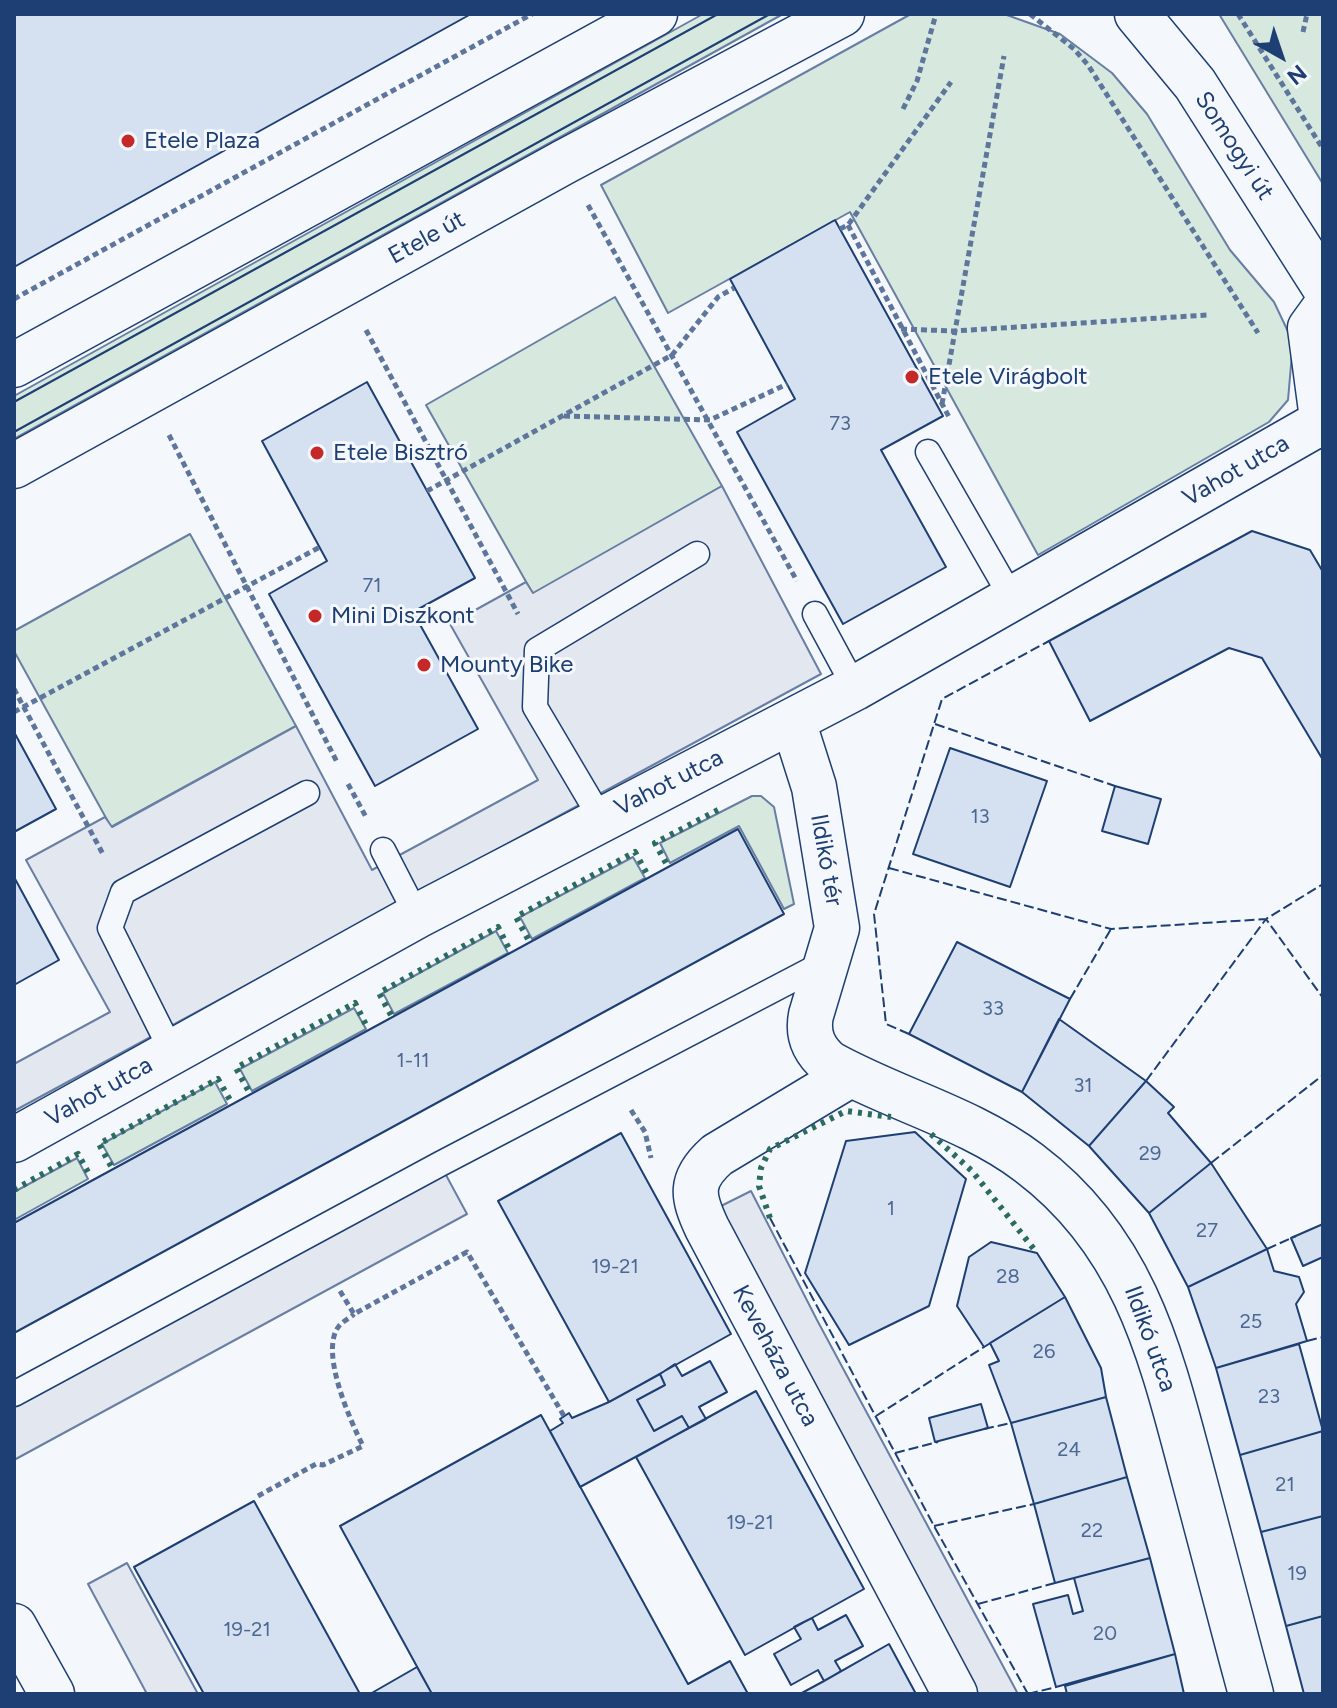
<!DOCTYPE html>
<meta charset="utf-8">
<style>
body{margin:0}
#map{position:relative;width:1337px;height:1708px;overflow:hidden;background:#f4f7fb;font-family:Figtree,sans-serif}
canvas{display:block}
.frame{position:absolute;inset:0;border:16px solid #1d3f73;pointer-events:none}
.north{position:absolute;left:1241px;top:16px;width:80px;height:80px;-webkit-text-stroke:6px #f4f7fb;paint-order:stroke;rotate:140deg;font-size:22px;font-weight:700;line-height:32px;text-align:center;color:#1d3f73}
.north::after{content:'';display:block;margin:auto;width:28px;height:36px;background:#1d3f73;clip-path:polygon(50% 0,100% 100%,50% 72%,0 100%)}
</style>
<div id="map">
<canvas width="1337" height="1708"></canvas>
<div class="frame"></div>
<div class="north">N</div>
</div>
<script>
const ctx = document.querySelector('canvas').getContext('2d');
ctx.lineJoin = 'round';
function fillPath(path, color) { ctx.fillStyle = color; ctx.fill(path, 'evenodd'); }
function trace(path, color, width, dash) { ctx.strokeStyle = color; ctx.lineWidth = width; ctx.lineCap = dash ? 'butt' : 'round'; ctx.setLineDash(dash || []); ctx.stroke(path); }
function write(font, color, halo, rows, align = 'center') {
  ctx.font = font + ' Figtree,sans-serif'; ctx.lineWidth = 6; ctx.setLineDash([]); ctx.textBaseline = 'middle'; ctx.strokeStyle = halo; ctx.fillStyle = color; for (const [text, x, y, turn = 0] of rows) {
    ctx.save(); ctx.translate(x, y); ctx.rotate((+turn || 0) * Math.PI / 180); ctx.textAlign = isNaN(turn) ? turn : align; if (halo) ctx.strokeText(text, 0, 0); ctx.fillText(text, 0, 0); ctx.restore();
  }
}
const green = new Path2D(`
 M703,14H783L14,439V396Z
 M911,14H1004L1060,34L1112,73L1147,114L1230,250L1274,302L1293,342L1288,400L1269,422L1038,555L850,212L668,313L601,185Z
 M1219,14H1323V184Z
 M615,297L722,486L533,594L426,405Z
 M190,534L296,726L111,827L14,651V631Z
 M752,796H761L774,807L794,904L784,909L739,826L670,863L660,843Z
 M633,857L645,878L532,939L520,917Z
 M496,931L508,953L394,1014L383,993Z
 M354,1008L366,1029L252,1091L240,1069Z
 M215,1082L227,1104L114,1165L102,1144Z
 M77,1158L88,1179L14,1220V1192Z`);
const parking = new Path2D(`
 M722,486L821,674L14,1111V1064L110,1012L26,860L105,817L112,827L296,726L372,870L538,780L450,624L526,582L533,593Z
 M440,1164L467,1214L14,1460V1394Z
 M751,1191L817,1320L1018,1694H975L713,1210Z
 M127,1563L198,1694H147L88,1584Z`);
const building = new Path2D(`
 M14,14H471L14,267Z
 M835,220L943,416L881,450L946,567L843,624L737,432L795,399L730,279Z
 M367,382L475,578L413,612L478,729L375,786L269,594L327,561L262,441Z
 M1252,531L1310,550L1323,572V760L1262,658L1229,648L1090,721L1049,641Z
 M14,732L56,809L14,832Z
 M950,748L1047,781L1010,887L913,854Z
 M1115,786L1161,799L1148,844L1102,831Z
 M738,829L784,914L14,1333V1223Z
 M14,877L59,960L14,985Z
 M957,942L1070,999L1022,1092L909,1034Z
 M1059,1019L1146,1081L1089,1146L1022,1092Z
 M1146,1081L1174,1107L1168,1113L1211,1163L1149,1213L1089,1146Z
 M915,1132L966,1179L929,1306L849,1345L805,1273L846,1141Z
 M621,1133L731,1334L609,1402L498,1201Z
 M1211,1163L1267,1249L1188,1287L1149,1213Z
 M1323,1224V1257L1303,1266L1291,1238Z
 M991,1242L1037,1253L1065,1297L984,1347L957,1306L969,1257Z
 M1267,1249L1274,1271L1299,1277L1304,1292L1296,1304L1307,1341L1216,1368L1188,1287Z
 M1065,1297L1101,1368L1106,1397L1011,1423L989,1365L999,1361L990,1343Z
 M1299,1344L1323,1431L1240,1455L1216,1368Z
 M710,1361L727,1392L699,1407L706,1419L689,1428L682,1416L654,1431L637,1400L665,1385L660,1374L675,1364L682,1376Z
 M660,1374L665,1385L637,1400L654,1431L682,1416L689,1428L580,1487L550,1431L563,1423L560,1419L569,1413L572,1418L609,1402Z
 M756,1391L864,1589L745,1655L636,1457Z
 M1106,1397L1127,1477L1034,1504L1011,1423Z
 M981,1404L988,1428L935,1442L929,1418Z
 M541,1415L688,1684L730,1661L748,1694H432L340,1526Z
 M1323,1431V1516L1261,1532L1240,1455Z
 M1127,1477L1150,1558L1055,1583L1034,1504Z
 M254,1501L360,1694H204L134,1567Z
 M1323,1516V1616L1286,1626L1261,1532Z
 M1150,1558L1175,1654L1056,1687L1033,1604L1068,1595L1073,1614L1083,1611L1074,1578Z
 M846,1615L863,1646L835,1661L841,1671L824,1681L818,1670L791,1685L774,1654L801,1639L794,1627L812,1618L818,1630Z
 M1323,1616V1694H1304L1286,1626Z
 M889,1644L916,1694H800L824,1681Z
 M1175,1654L1184,1694H1067L1065,1686Z
 M417,1667L432,1694H370Z`);
const path = new Path2D(`
 M1030,14L1074,49L1088,65L1258,333
 M1238,14L1323,149
 M1303,32L1307,14
 M903,109L917,81L936,14
 M588,205L797,581
 M848,225L949,417
 M840,229L848,225L951,82
 M14,299L532,14
 M901,329L954,331L1208,315
 M366,330L518,614
 M942,404L1004,56
 M564,416L710,420L787,384
 M169,435L338,764
 M427,491L672,355L718,297L734,288
 M14,689L104,856
 M14,712L320,547
 M348,784L366,817
 M631,1110L645,1132L651,1158
 M340,1291L354,1314L467,1252L564,1416
 M258,1496L316,1464L323,1465L363,1446C350,1420 319,1351 339,1326C343,1321 350,1318 354,1314`);
const lane = new Path2D(`
 M928,452L1013,600
 M815,614L855,688
 M600,817L535,707L537,650L697,554
 M383,850L417,916
 M172,1052L110,928L123,892L307,793
 M14,1394L440,1164L828,961`);
const street = new Path2D(`
 M1323,310L1310,328L1323,426
 M793,721L814,787L837,928L811,1015C807,1035 814,1050 829,1063C893,1099 970,1118 1029,1163C1138,1245 1162,1360 1195,1483C1214,1554 1232,1624 1251,1694
 M850,1075L717,1155C689,1180 692,1196 707,1228L955,1694
 M14,1140L417,916L855,688L1320,423
 M14,1626L52,1694`);
const secondary = new Path2D(`
 M1137,14L1195,84L1323,285
 M14,365L655,14
 M14,466L564,162L842,14`);
const tram = new Path2D(`
 M14,402L718,14
 M14,432L770,14`);
const hedge = new Path2D(`
 M666,863L655,843L718,810
 M528,939L516,917L635,852L647,874
 M391,1015L379,993L498,927L509,949
 M248,1090L236,1068L355,1003L366,1025
 M931,1134L972,1171L1037,1253
 M111,1166L99,1144L218,1079L230,1100
 M14,1190L78,1154L90,1176
 M770,1218L759,1186L761,1168L770,1149L846,1111L891,1117`);
const fence = new Path2D(`
 M935,724L1115,786
 M889,868L1111,929L1266,919L1323,884
 M1070,999L1111,929
 M909,1034L886,1024L874,914L942,699L1049,641
 M1146,1081L1266,919L1323,998
 M1211,1163L1323,1075
 M770,1218L934,1526L1028,1694
 M1267,1249L1296,1236
 M1307,1341L1323,1337
 M876,1416L984,1347
 M984,1429L1011,1423
 M895,1453L938,1442
 M934,1526L1034,1504
 M978,1604L1055,1583
 M1028,1694L1056,1687`);
const markers = [
 [128,141,8,"#c62828"],
 [912,377,8,"#c62828"],
 [317,453,8,"#c62828"],
 [315,616,8,"#c62828"],
 [424,665,8,"#c62828"]
];
const numberNames = [
 ["73",840,424],
 ["71",372,586],
 ["13",980,817],
 ["33",993,1009],
 ["1-11",413,1061],
 ["31",1083,1086],
 ["29",1150,1154],
 ["1",891,1209],
 ["27",1207,1231],
 ["19-21",615,1267],
 ["28",1008,1277],
 ["25",1251,1322],
 ["26",1044,1352],
 ["23",1269,1397],
 ["24",1069,1450],
 ["21",1285,1485],
 ["19-21",750,1523],
 ["22",1092,1531],
 ["19",1297,1574],
 ["19-21",247,1630],
 ["20",1105,1634]
];
const poiNames = [
 ["Etele Plaza",144,141],
 ["Etele Virágbolt",928,377],
 ["Etele Bisztró",333,453],
 ["Mini Diszkont",331,616],
 ["Mounty Bike",440,665]
];
const streetNames = [
 ["Somogyi út",1234,146,57],
 ["Etele út",427,238,-29],
 ["Vahot utca",1236,471,-30],
 ["Vahot utca",669,783,-27],
 ["Ildikó tér",826,860,80],
 ["Vahot utca",99,1092,-29],
 ["Ildikó utca",1150,1339,70],
 ["Keveháza utca",775,1356,62]
];
fillPath(green, '#d7e8df');
trace(green, '#687fa3', 2);
fillPath(parking, '#e3e8f0');
trace(parking, '#687fa3', 2);
fillPath(building, '#d5e0f0');
trace(building, '#1d3f73', 2);
trace(lane, '#1d3f73', 27);
trace(street, '#1d3f73', 47);
trace(secondary, '#1d3f73', 47);
trace(path, '#5e769c', 5, [6, 4]);
trace(lane, '#f4f7fb', 24);
trace(street, '#f4f7fb', 44);
trace(secondary, '#f4f7fb', 44);
trace(tram, '#1d3f73', 2);
trace(hedge, '#2c6c60', 6, [4, 6]);
trace(fence, '#1d3f73', 2, [10, 4]);
for (const [x, y, r, color] of markers) { const dot = new Path2D(); dot.arc(x, y, r, 0, 2 * Math.PI); ctx.fillStyle = color; ctx.fill(dot); trace(dot, '#f4f7fb', 3); }
write('20px', '#4b6792', null, numberNames);
write('24px', '#1d3f73', '#f4f7fb', poiNames, 'left');
write('24px', '#1d3f73', '#f4f7fb', streetNames);
</script>
